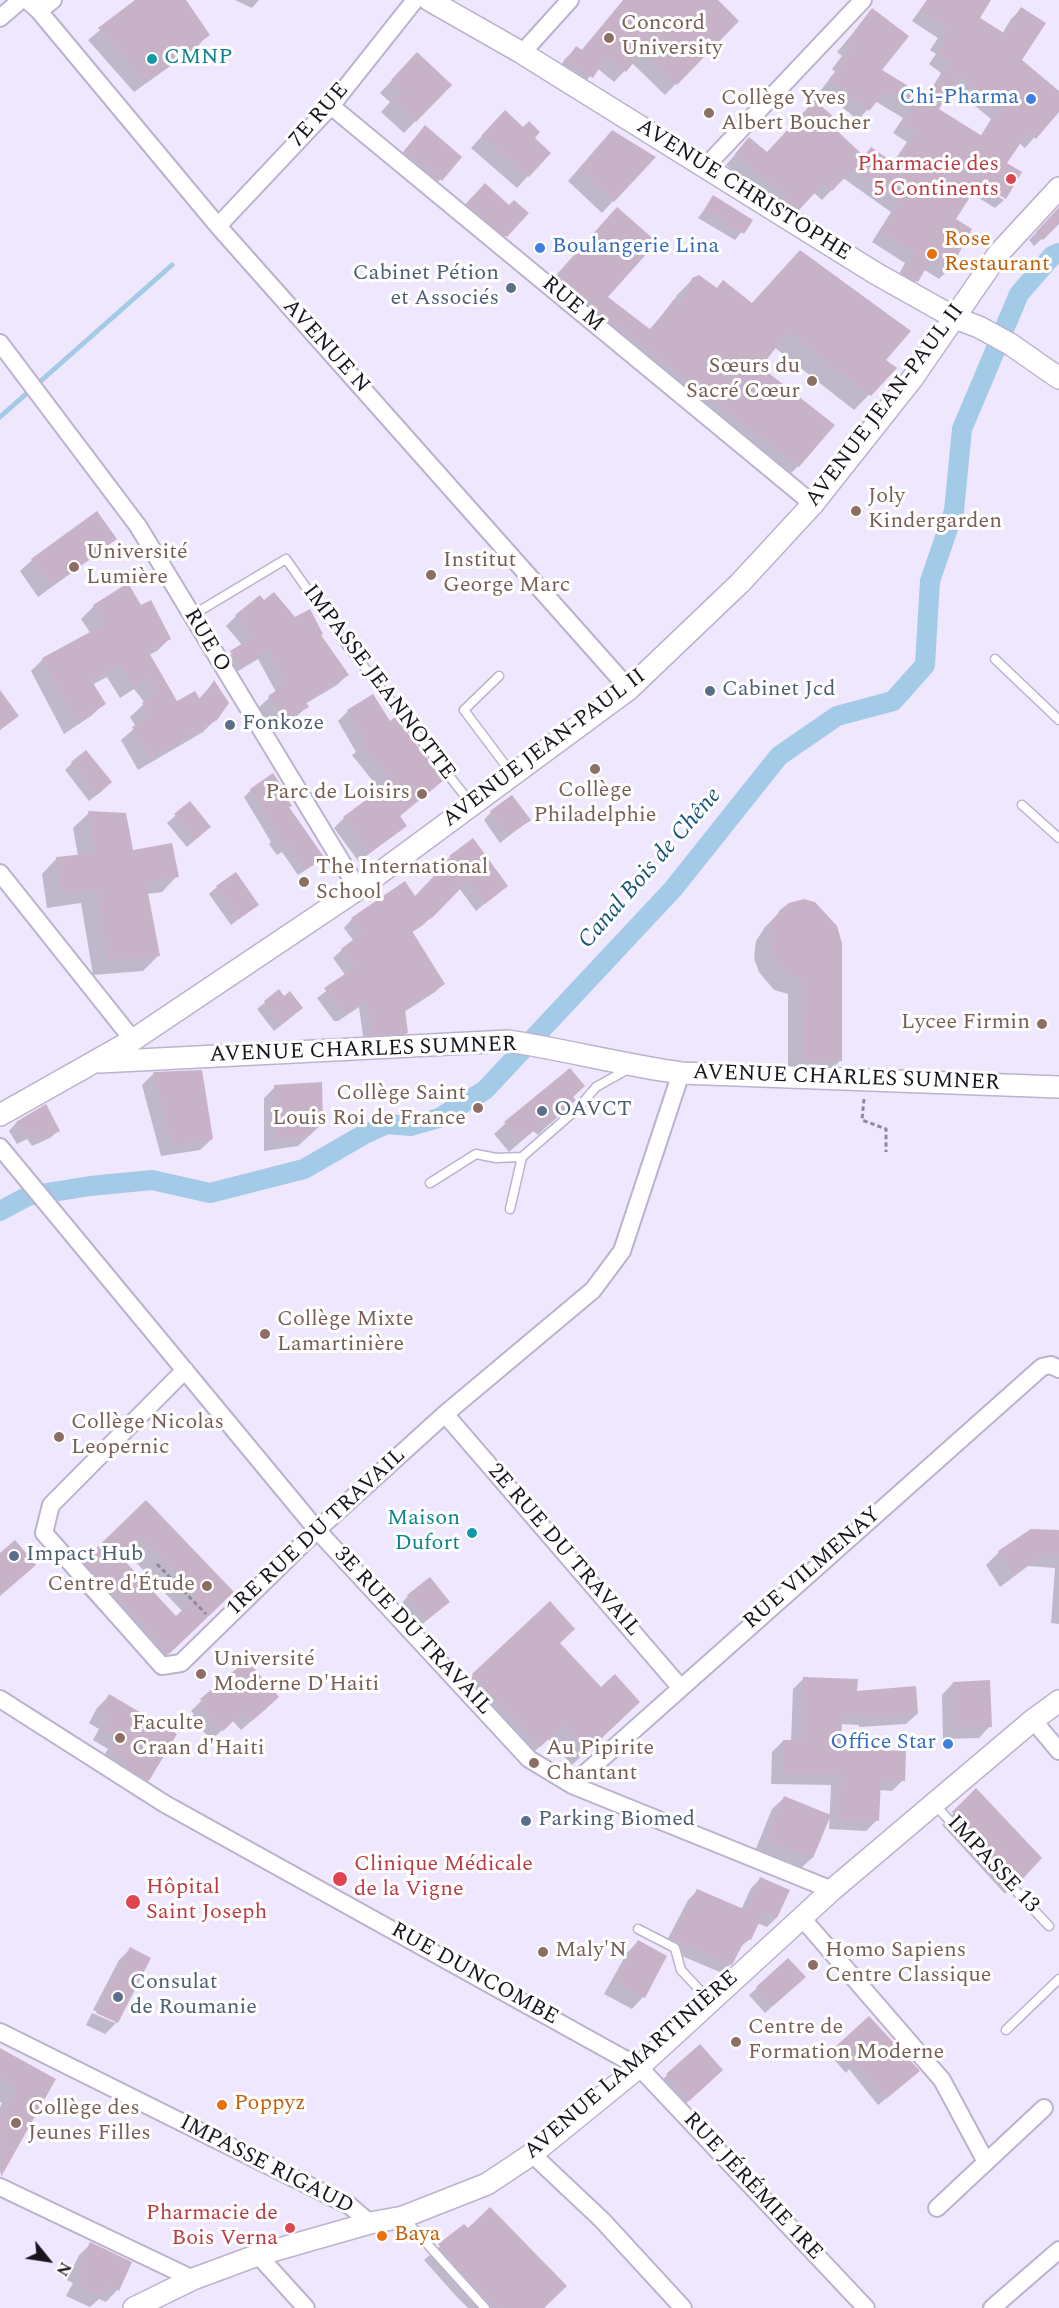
<!DOCTYPE html>
<meta charset="utf-8">
<style>
body{margin:0}
#map{position:relative;width:1059px;height:2308px;overflow:hidden;background:#efe7fd;font-family:Spectral,serif}
canvas{display:block}
.north{position:absolute;left:18px;top:2230px;width:60px;height:60px;-webkit-text-stroke:4px #fff;paint-order:stroke;rotate:120deg;font-size:16px;font-weight:700;line-height:24px;text-align:center;color:#18151e}
.north::after{content:'';display:block;margin:auto;width:21px;height:27px;background:#18151e;clip-path:polygon(50% 0,100% 100%,50% 72%,0 100%)}
</style>
<div id="map">
<canvas width="1059" height="2308"></canvas>
<div class="north">N</div>
</div>
<script>
const ctx = document.querySelector('canvas').getContext('2d');
ctx.lineJoin = 'round';
function fillPath(path, color) { ctx.fillStyle = color; ctx.fill(path, 'evenodd'); }
function trace(path, color, width, dash) { ctx.strokeStyle = color; ctx.lineWidth = width; ctx.lineCap = dash ? 'butt' : 'round'; ctx.setLineDash(dash || []); ctx.stroke(path); }
function write(font, color, halo, rows, align = 'center') {
  ctx.font = font + ' Spectral,serif'; ctx.lineWidth = 6; ctx.setLineDash([]); ctx.textBaseline = 'middle'; ctx.strokeStyle = halo; ctx.fillStyle = color; for (const [text, x, y, turn = 0] of rows) {
    ctx.save(); ctx.translate(x, y); ctx.rotate((+turn || 0) * Math.PI / 180); ctx.textAlign = isNaN(turn) ? turn : align; if (halo) ctx.strokeText(text, 0, 0); ctx.fillText(text, 0, 0); ctx.restore();
  }
}
const shadow = new Path2D(`
 M137,0H184L208,35L197,47L134,92L88,40Z
 M235,0H259L252,8Z
 M623,0H683L737,21L665,95L632,63L614,82L597,68L580,88L556,73L565,59L576,48L581,51Z
 M927,0H989L978,18L1002,34L1011,19L1021,9L1020,61L1059,93V109L1025,148L1019,143L1005,164L1020,173L1004,199V197L974,178L972,181L1004,200L995,208L971,193L954,219L970,230L948,270L939,279L923,269L916,281L907,291L894,283L905,263L872,242L891,212L843,178L822,200L813,192L788,219L726,165L749,139L767,153L832,128L863,157L892,164L907,142L893,133L903,118L875,101L858,120L821,90L835,72L832,69L842,56L837,52L873,10L880,70L926,98L941,73L929,64L936,54L930,50L938,38L912,21ZM951,86L991,119L980,137L937,110Z
 M417,54L450,85L404,133L381,112L390,102L380,93Z
 M493,124L533,138L549,153L517,188L471,148Z
 M425,127L460,157L429,192L394,162Z
 M601,143L613,201L602,213L568,181Z
 M473,196L509,207L527,213L494,248L455,216Z
 M714,197L751,220L735,240L698,218Z
 M617,209L606,297L649,330L674,301L677,295L693,279L884,360L895,368L854,410L774,347L759,367L798,466L783,481L587,329L588,328L544,289Z
 M1059,209V223L1034,246L1029,240Z
 M97,513L115,539L103,550L38,597L20,571L32,560Z
 M127,585L141,607L170,638L157,651L149,655L177,703L198,700L214,682L216,719L203,732L138,770L121,740L136,727L130,717L145,703L134,689L120,698L107,677L92,685L104,704L91,716L64,734L31,671L43,659L91,634L81,619L94,606Z
 M264,602L320,635L347,675L337,685L305,704L307,707L297,716L273,731L259,707L276,692L258,659L230,676L222,662L242,645L226,626L236,616Z
 M373,696L399,817L405,825L359,862L334,828L344,818L381,791L352,755L356,752L338,721L348,711Z
 M72,763L103,790L89,801L65,770Z
 M251,790L280,792L288,808L322,857L315,864L298,875L282,852L277,855L269,844L271,842L244,797Z
 M190,803L202,834L187,847L167,823Z
 M491,812L529,820L500,843L484,820Z
 M89,813L131,852L177,876L162,892L147,894L159,955L143,971L93,975L81,903L47,908L42,874L57,858L78,856L73,828Z
 M450,857L506,886L476,911L459,888L423,925L411,933L443,984L435,992L404,1012L407,1033L398,1041L364,1043L359,1007L338,1021H334L317,998L346,976L333,958L353,940L344,928L352,919L404,883L414,898L444,867L442,865Z
 M217,887L257,905L231,925L209,894Z
 M781,911L841,1060L825,1075L788,1076V994L774,990L759,972L754,958L756,941L765,927Z
 M278,992L294,1015L274,1031L257,1009Z
 M153,1074L212,1139L200,1150L161,1156L142,1085Z
 M275,1087L322,1124L298,1146L264,1151V1098Z
 M572,1097L571,1103L538,1135L533,1131L509,1152L494,1134L506,1123Z
 M45,1106L58,1131L50,1138L32,1146L27,1139L17,1144L9,1131L16,1123Z
 M146,1502L217,1607L153,1668L69,1578ZM126,1552L183,1612L176,1618L120,1558Z
 M1059,1531V1624L1051,1623L1055,1568L1028,1566L1000,1587L986,1565L999,1552Z
 M408,1596L448,1602L419,1627L401,1604Z
 M559,1644L601,1690L623,1717L572,1765L548,1739L524,1761L458,1691L473,1675Z
 M804,1678L856,1693L917,1714L906,1724L859,1727V1725L840,1724V1750L903,1780L892,1791L879,1790L877,1820L866,1831L829,1829L831,1785L771,1784L772,1752L783,1741H791L793,1689Z
 M953,1683L990,1726L979,1738L943,1739L942,1695Z
 M109,1696L148,1780L137,1791L99,1764L108,1749L93,1740L99,1729L89,1723L97,1708Z
 M201,1701L267,1708L241,1730L232,1720L212,1740L190,1718L194,1714L191,1711Z
 M976,1791L1040,1858L1005,1894L942,1825Z
 M784,1798L829,1815L812,1858L800,1869L755,1851L772,1809Z
 M760,1879L788,1891L776,1918L767,1927L757,1923L750,1939L739,1948L731,1964L722,1973L663,1948L688,1900L697,1891L741,1910L751,1888Z
 M638,1941L665,1956L643,1997L632,2009L604,1994L627,1953Z
 M130,1949L117,2022L105,2034L86,2025L92,2013L115,2023V2020L93,2010L119,1960Z
 M796,1985L765,2013L749,1995L757,1988Z
 M869,2018L910,2079L878,2105L849,2069L846,2073L829,2054Z
 M700,2046L710,2082L677,2111L655,2086Z
 M0,2050L54,2080L4,2168L0,2173V2107L2,2103L0,2102Z
 M464,2226L542,2308H468L456,2296L424,2260Z
 M91,2244L130,2263L117,2290L106,2302L99,2299L90,2307L66,2296L73,2283L67,2280L79,2255Z`);
const stream = new Path2D(`
 M0,417L172,265`);
const canal = new Path2D(`
 M0,1211L28,1196L90,1186L152,1180L210,1193L304,1169L363,1135L387,1124L411,1126L439,1118L485,1090L673,889L779,756L837,716L893,701L925,665L930,581L954,511L962,429L1019,294L1052,256L1059,253`);
const building = new Path2D(`
 M135,0H186L210,35L146,82L98,28Z
 M624,0H718L739,21L677,85L643,51L626,72L607,56L593,78L566,61L576,46L582,50Z
 M927,0H991L980,18L1004,33L1021,7L1046,23L1022,60L1059,91V112L1036,139L1028,132L1007,163L1022,172L1006,199L979,183L956,219L972,229L950,270L931,259L918,282L902,273L914,253L881,232L900,202L853,169L832,191L824,183L799,210L785,200L790,195L760,176L735,154L749,137L767,152L815,100L839,122L834,128L864,156L871,147L894,163L916,132L901,123L911,108L885,92L869,111L829,79L844,62L840,59L851,46L846,42L872,8L909,36L882,70L928,98L950,62L937,54L944,44L939,40L947,28L920,10ZM959,75L999,109L982,136L939,109Z
 M417,52L452,85L416,122L392,99L401,90L391,80Z
 M505,110L523,127L529,121L540,132L535,138L551,153L529,177L481,136Z
 M425,125L462,157L442,181L405,150Z
 M612,130L656,157L614,202L579,169Z
 M485,183L509,205L514,200L529,213L507,237L466,204Z
 M713,195L753,220L744,234L704,210Z
 M617,207L657,242L608,297L651,330L674,299L681,305L692,278L699,275L717,288L723,280L752,303L800,250L911,331L886,360L897,368L871,396L788,332L761,367L835,425L799,467L601,313L602,312L558,273Z
 M1059,207V224L1043,240L1036,232Z
 M97,511L117,539L50,586L31,559Z
 M128,583L141,605L151,600L171,639L148,651L177,701L195,691L201,701L214,680L229,703L217,720L150,758L132,727L150,717L142,703L157,691L147,677L132,687L120,665L91,680L106,704L77,723L42,658L105,624L93,605Z
 M274,592L295,617L310,609L323,634L321,635L349,675L306,702L309,707L283,722L268,696L286,684L268,650L241,667L230,651L253,637L235,615L260,595L264,600Z
 M0,690L19,716L0,730Z
 M373,694L390,721L395,717L444,780L400,816L407,826L370,853L343,817L391,781L361,744L365,741L347,710Z
 M86,750L112,782L97,795L71,762Z
 M273,773L284,790L282,791L292,806L289,807L324,857L306,869L290,845L285,849L275,835L278,834L250,789Z
 M512,795L531,820L508,836L490,811Z
 M190,801L211,827L195,840L174,814Z
 M88,811L126,813L133,850L172,843L179,877L146,882L160,956L108,960L96,888L62,893L56,857L95,853Z
 M473,838L508,886L485,904L468,881L433,917L412,931L445,984L405,1010L408,1033L372,1035L367,1000L348,1013H342L324,988L354,968L341,949L362,933L351,918L405,881L415,896L451,858L449,856Z
 M236,872L259,905L239,919L216,886Z
 M804,899L815,902L837,926L842,943V1061H803L802,979L789,975L781,968L774,957L769,942L771,924L780,910L789,903Z
 M279,989L284,996L290,991L303,1008L282,1024L264,1001Z
 M570,1068L585,1086L573,1097L576,1100L550,1124L546,1121L521,1141L504,1122Z
 M202,1070L213,1139L172,1146L153,1072Z
 M322,1082L323,1124L310,1125L311,1135L275,1140L274,1085Z
 M46,1104L60,1131L40,1140L35,1132L25,1138L16,1122Z
 M146,1500L234,1592L169,1654L83,1561ZM142,1537L197,1597L176,1616L121,1557Z
 M1031,1529L1059,1530V1554L1043,1553L1014,1575L998,1551Z
 M15,1540L36,1565L0,1596V1553Z
 M430,1577L450,1602L427,1620L407,1595Z
 M550,1601L575,1629L560,1643L601,1687L615,1674L640,1702L588,1751L564,1725L540,1747L472,1674Z
 M247,1660L279,1697L252,1721L244,1711L223,1731L199,1707L203,1703L200,1699Z
 M803,1677L858,1679L857,1691L916,1686L918,1714L870,1717L869,1715L842,1714L841,1748L906,1751L905,1781L881,1780L879,1821L839,1819L841,1775L782,1774L783,1740H801Z
 M990,1680L992,1727L954,1728L953,1682Z
 M109,1694L177,1734L149,1781L125,1766L127,1762L110,1752L118,1737L103,1728L109,1717L99,1711Z
 M976,1788L1042,1858L1018,1884L952,1812Z
 M784,1796L831,1815L813,1858L766,1840Z
 M760,1877L790,1890L777,1918L764,1912L751,1940L746,1938L732,1965L671,1939L697,1889L746,1910Z
 M638,1940L667,1956L645,1998L615,1982Z
 M130,1947L151,1958L118,2023L96,2013Z
 M788,1958L806,1977L773,2006L756,1987Z
 M869,2016L920,2071L886,2099L857,2063L854,2066L836,2046Z
 M700,2044L723,2070L689,2101L666,2074Z
 M0,2048L56,2079L1,2177L0,2117L16,2088L0,2078Z
 M490,2207L567,2286L544,2308H497L470,2282L438,2244L464,2224L468,2228Z
 M90,2242L132,2262L119,2291L108,2286L103,2296L77,2284L83,2271L78,2268Z`);
const path = new Path2D(`
 M864,1099L862,1120L886,1129V1152
 M157,1564L206,1614`);
const service = new Path2D(`
 M191,616L286,559L343,640L472,805
 M995,659L1059,720
 M499,676L464,710L512,774
 M1022,805L1059,838
 M430,1183L476,1154L496,1158L522,1157
 M510,1209L522,1157L577,1109L596,1087L630,1068
 M934,1804L1049,1926
 M638,1929L675,1948L681,1970L710,2001
 M1006,2030L1059,1979
 M403,2217L485,2308`);
const minor = new Path2D(`
 M27,0L39,11L218,226L629,689
 M39,11L53,0
 M0,18L21,0
 M522,53L570,0
 M331,106L813,504
 M706,166L863,0
 M218,226L331,106L415,0
 M0,343L138,526L358,889
 M0,873L133,1040
 M0,1147L317,1530L529,1759L572,1785L832,1890
 M185,1370L51,1505L44,1533L162,1666L181,1663L317,1530L445,1414L593,1290L622,1251L681,1073
 M445,1414L680,1687
 M0,1699L165,1804L639,2067L866,2308
 M1033,1720L1059,1751
 M572,1785L1042,1367L1051,1365L1059,1369
 M802,1918L942,2080L986,2162
 M0,2032L350,2206L370,2223
 M532,2154L602,2220L683,2308
 M0,2187L193,2279
 M937,2208L1044,2108
 M258,2255L306,2308
 M992,2308L1059,2250`);
const tertiary = new Path2D(`
 M429,0L522,53L875,273L955,318L979,327L1010,344L1059,378
 M100,1062L508,1041C567,1050 623,1065 681,1073L1059,1087
 M0,1115L133,1040L358,889L629,689L740,583L813,504L912,379L999,253L1059,188
 M134,2308L193,2279L258,2255L370,2223L403,2217L487,2184L532,2154L639,2067L832,1890L1033,1720L1059,1701`);
const markers = [
 [609,38,6,"#8d6e63"],
 [152,59,6,"#0f9aa8"],
 [1031,99,6,"#3f7fe0"],
 [709,113,6,"#8d6e63"],
 [1011,179,6,"#e0444e"],
 [540,248,6,"#3f7fe0"],
 [932,254,6,"#e8710a"],
 [511,288,6,"#5c6f8a"],
 [812,381,6,"#8d6e63"],
 [856,511,6,"#8d6e63"],
 [74,567,6,"#8d6e63"],
 [431,575,6,"#8d6e63"],
 [710,691,6,"#5c6f8a"],
 [230,725,6,"#5c6f8a"],
 [595,769,6,"#8d6e63"],
 [422,794,6,"#8d6e63"],
 [304,882,6,"#8d6e63"],
 [1042,1024,6,"#8d6e63"],
 [478,1108,6,"#8d6e63"],
 [542,1111,6,"#5c6f8a"],
 [265,1334,6,"#8d6e63"],
 [59,1437,6,"#8d6e63"],
 [472,1533,6,"#0f9aa8"],
 [14,1556,6,"#5c6f8a"],
 [207,1586,6,"#8d6e63"],
 [201,1674,6,"#8d6e63"],
 [120,1738,6,"#8d6e63"],
 [948,1744,6,"#3f7fe0"],
 [534,1763,6,"#8d6e63"],
 [526,1821,6,"#5c6f8a"],
 [340,1879,8,"#e0444e"],
 [133,1902,8,"#e0444e"],
 [543,1952,6,"#8d6e63"],
 [813,1965,6,"#8d6e63"],
 [118,1997,6,"#5c6f8a"],
 [736,2042,6,"#8d6e63"],
 [222,2105,6,"#e8710a"],
 [16,2123,6,"#8d6e63"],
 [290,2228,6,"#e0444e"],
 [382,2236,6,"#e8710a"]
];
const educationNames = [
 ["Concord",621,25],
 ["University",621,50],
 ["Collège Yves",721,100],
 ["Albert Boucher",721,125],
 ["Sœurs du",800,368,"right"],
 ["Sacré Cœur",800,393,"right"],
 ["Joly",868,498],
 ["Kindergarden",868,523],
 ["Université",86,554],
 ["Lumière",86,579],
 ["Institut",443,562],
 ["George Marc",443,587],
 ["Collège",595,792,"center"],
 ["Philadelphie",595,817,"center"],
 ["Parc de Loisirs",410,794,"right"],
 ["The International",316,869],
 ["School",316,894],
 ["Lycee Firmin",1030,1024,"right"],
 ["Collège Saint",466,1095,"right"],
 ["Louis Roi de France",466,1120,"right"],
 ["Collège Mixte",277,1321],
 ["Lamartinière",277,1346],
 ["Collège Nicolas",71,1424],
 ["Leopernic",71,1449],
 ["Centre d'Étude",195,1586,"right"],
 ["Université",213,1661],
 ["Moderne D'Haiti",213,1686],
 ["Faculte",132,1725],
 ["Craan d'Haiti",132,1750],
 ["Au Pipirite",546,1750],
 ["Chantant",546,1775],
 ["Maly'N",555,1952],
 ["Homo Sapiens",825,1952],
 ["Centre Classique",825,1977],
 ["Centre de",748,2029],
 ["Formation Moderne",748,2054],
 ["Collège des",28,2110],
 ["Jeunes Filles",28,2135]
];
const cultureNames = [
 ["CMNP",164,59],
 ["Maison",460,1520,"right"],
 ["Dufort",460,1545,"right"]
];
const shopNames = [
 ["Chi-Pharma",1019,99],
 ["Boulangerie Lina",552,248,"left"],
 ["Office Star",936,1744]
];
const streetNames = [
 ["7E RUE",320,116,-49],
 ["AVENUE CHRISTOPHE",743,191,32],
 ["RUE M",572,305,40],
 ["AVENUE N",325,347,48],
 ["AVENUE JEAN-PAUL II",886,406,-53],
 ["RUE O",206,641,59],
 ["IMPASSE JEANNOTTE",378,683,53],
 ["AVENUE JEAN-PAUL II",545,749,-37],
 ["AVENUE CHARLES SUMNER",363,1051,-2],
 ["AVENUE CHARLES SUMNER",846,1079,2],
 ["1RE RUE DU TRAVAIL",317,1533,-43],
 ["2E RUE DU TRAVAIL",563,1551,49],
 ["RUE VILMENAY",813,1569,-41],
 ["3E RUE DU TRAVAIL",412,1632,47],
 ["IMPASSE 13",992,1865,47],
 ["RUE DUNCOMBE",474,1975,29],
 ["AVENUE LAMARTINIÈRE",632,2066,-41],
 ["IMPASSE RIGAUD",266,2166,27],
 ["RUE JÉRÉMIE 1RE",752,2187,47]
];
const healthNames = [
 ["Pharmacie des",999,166],
 ["5 Continents",999,191],
 ["Clinique Médicale",354,1866,"left"],
 ["de la Vigne",354,1891,"left"],
 ["Hôpital",146,1889,"left"],
 ["Saint Joseph",146,1914,"left"],
 ["Pharmacie de",278,2215],
 ["Bois Verna",278,2240]
];
const foodNames = [
 ["Rose",944,241],
 ["Restaurant",944,266],
 ["Poppyz",234,2105],
 ["Baya",394,2236]
];
const serviceNames = [
 ["Cabinet Pétion",499,275,"right"],
 ["et Associés",499,300,"right"],
 ["Cabinet Jcd",722,691],
 ["Fonkoze",242,725],
 ["OAVCT",554,1111],
 ["Impact Hub",26,1556],
 ["Parking Biomed",538,1821],
 ["Consulat",130,1984],
 ["de Roumanie",130,2009]
];
const waterNames = [
 ["Canal Bois de Chêne",651,869,-49]
];
fillPath(shadow, '#0003');
trace(stream, '#a3cae6', 5);
trace(canal, '#a3cae6', 20);
fillPath(building, '#c8b2c8');
trace(service, '#bcb2cd', 11);
trace(minor, '#bcb2cd', 20);
trace(tertiary, '#bcb2cd', 24);
trace(path, '#8f899a', 3, [4.5, 3]);
trace(service, '#fff', 8);
trace(minor, '#fff', 16);
trace(tertiary, '#fff', 21);
for (const [x, y, r, color] of markers) { const dot = new Path2D(); dot.arc(x, y, r, 0, 2 * Math.PI); ctx.fillStyle = color; ctx.fill(dot); trace(dot, '#fff', 2); }
write('22px', '#785e54', '#fff', educationNames, 'left');
write('22px', '#0d838f', '#fff', cultureNames, 'left');
write('22px', '#366cbe', '#fff', shopNames, 'right');
write('22px', '#18151e', '#fff', streetNames);
write('22px', '#be3a42', '#fff', healthNames, 'right');
write('22px', '#c56008', '#fff', foodNames, 'left');
write('22px', '#4e5e75', '#fff', serviceNames, 'left');
write('italic 24px', '#16557a', '#fff', waterNames);
</script>
